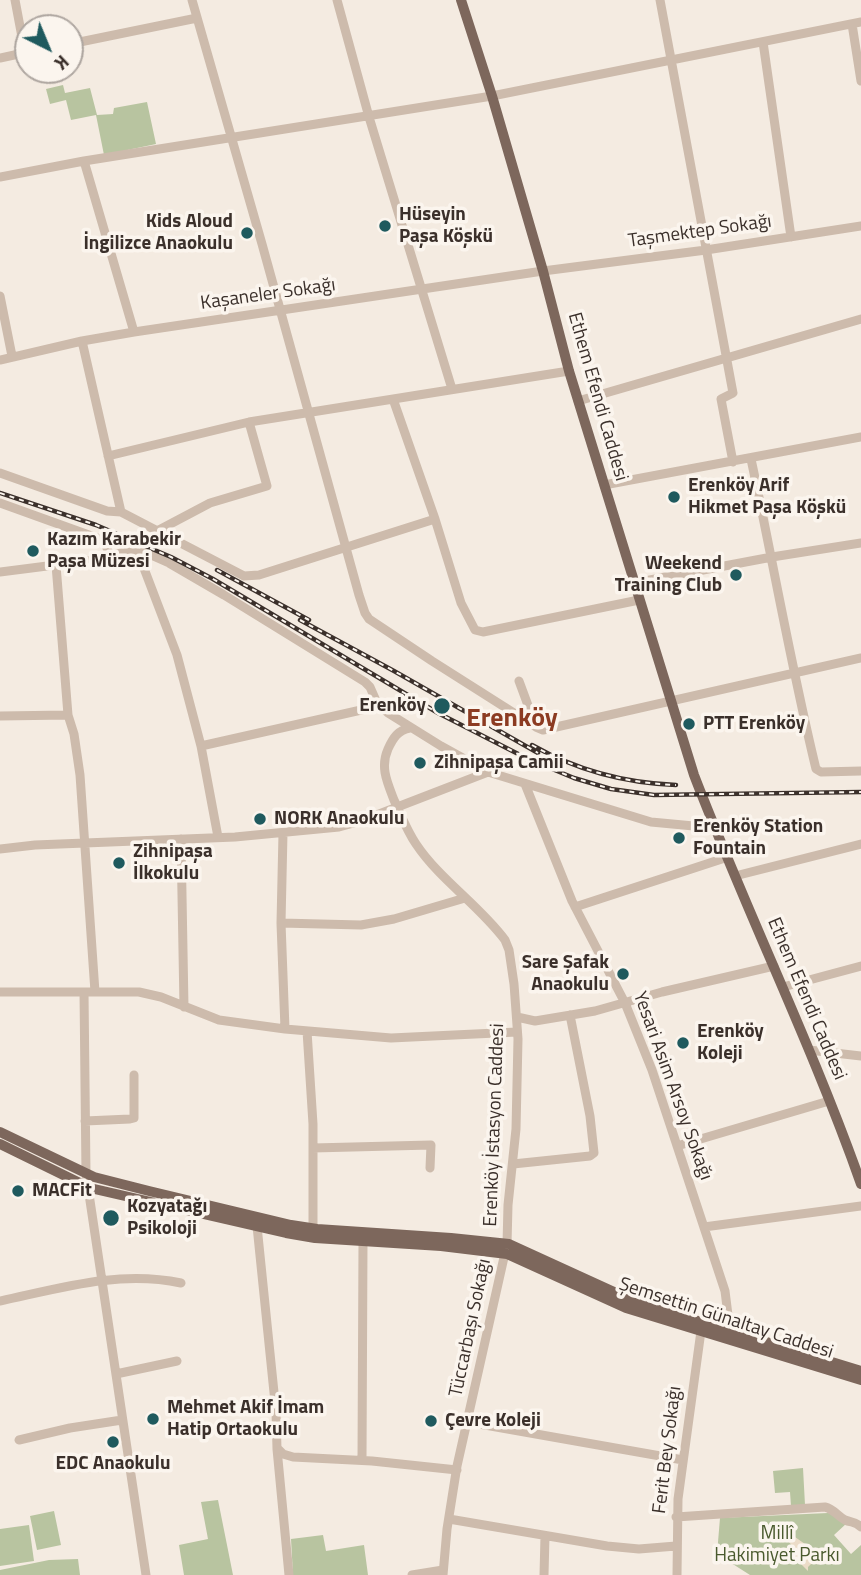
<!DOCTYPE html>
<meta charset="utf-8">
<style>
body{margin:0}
#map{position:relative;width:861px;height:1575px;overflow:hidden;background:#f4ebe1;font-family:"Titillium Web",sans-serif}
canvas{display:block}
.north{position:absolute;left:14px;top:14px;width:70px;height:70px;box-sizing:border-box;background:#fbf5ee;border:2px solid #aea6a0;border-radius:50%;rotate:137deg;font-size:19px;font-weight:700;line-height:28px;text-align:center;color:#3b302b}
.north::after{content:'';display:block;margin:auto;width:24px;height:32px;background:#1f5a5e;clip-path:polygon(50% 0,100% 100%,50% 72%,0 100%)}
</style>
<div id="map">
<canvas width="861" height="1575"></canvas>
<div class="north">K</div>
</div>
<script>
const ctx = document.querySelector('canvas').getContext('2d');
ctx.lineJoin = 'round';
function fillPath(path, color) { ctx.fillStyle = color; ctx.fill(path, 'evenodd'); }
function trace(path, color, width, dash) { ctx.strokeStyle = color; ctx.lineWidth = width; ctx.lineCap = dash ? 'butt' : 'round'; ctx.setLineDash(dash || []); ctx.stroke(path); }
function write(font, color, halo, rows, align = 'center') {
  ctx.font = font + ' "Titillium Web",sans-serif'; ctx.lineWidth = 7; ctx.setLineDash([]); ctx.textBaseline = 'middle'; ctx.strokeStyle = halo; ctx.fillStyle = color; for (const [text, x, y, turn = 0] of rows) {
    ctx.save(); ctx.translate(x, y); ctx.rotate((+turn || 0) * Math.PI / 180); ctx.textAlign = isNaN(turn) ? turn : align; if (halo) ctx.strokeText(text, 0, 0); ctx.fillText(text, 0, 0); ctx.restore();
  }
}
const green = new Path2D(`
 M63,85L65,93L90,88L97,115L113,114L114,108L147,102L156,144L104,155L96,115L71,120L66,100L50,104L46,89Z
 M803,1468L805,1505L791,1506L790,1492L775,1493L773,1471Z
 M218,1500L233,1575H184L179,1545L208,1539L201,1502Z
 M54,1511L61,1545L37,1550L30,1516Z
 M828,1513L838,1514L847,1523L834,1535L851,1554L861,1545V1575H750L717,1554L720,1518Z
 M29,1525L34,1561L0,1566V1529Z
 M323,1535L326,1551L364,1545L368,1575H293L291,1539Z
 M78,1559L80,1575H0V1570L49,1560Z`);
const plaza = new Path2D(`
 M795,1537L805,1544H809L817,1553L814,1561L808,1567V1571L796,1559L793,1551L790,1553L788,1551L793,1547L789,1542Z`);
const minor = new Path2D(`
 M15,0L25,53
 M192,0L262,244L359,595L365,613L369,619L432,661L536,727L543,730L861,658
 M337,0L369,117L452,389
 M660,0L733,393L721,399L733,462
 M852,24L861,81
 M763,42L791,237
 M70,44L197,18
 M0,58L28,52
 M84,161L134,332
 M0,177L84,161L492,96L861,22
 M0,296L12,356
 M82,341L121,512
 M0,360L82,341L134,332L543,271L706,250L861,226
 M393,399L435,519L461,603L475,630L483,632L639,600
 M578,401L861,319
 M108,456L249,422L569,371
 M751,459C773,562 791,666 816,769L821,772L861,771
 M0,473L107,511L121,512L244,576L259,575L435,519
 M604,485L861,437
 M0,503L100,539L105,543L110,556
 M157,531L210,503L267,486L249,422
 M137,550L177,655L201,746L218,837
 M56,565L68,715L74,734L80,775L95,992
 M0,572L94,560L132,550L142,551L169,563L224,595L365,682L370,687L377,703L388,713L441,746L488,772L651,822L715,828
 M634,583L772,557L861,543
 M519,681L536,727
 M0,716L68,715
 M410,728C398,730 393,738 388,749C380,767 387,782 394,800C401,815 407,831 416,844C440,880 479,905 505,940L509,950L514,984L518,1039L516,1129L508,1205L507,1244L457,1466L447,1529L443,1575
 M201,746L379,706
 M525,784L572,901L625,1003L652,1070L725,1291L730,1331
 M283,833L281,923L285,1029
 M181,839L184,1007
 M0,849L35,845L235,837L339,827L361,821L488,772
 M735,876L861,844
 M575,907L728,857
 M281,923L361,925L394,919L465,898
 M783,987L861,966
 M0,992H139L161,997L219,1020L285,1029L391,1038L517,1032
 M84,992L86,1174L146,1575
 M517,1017L535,1021L595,1011L662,992L774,966
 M307,1031L313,1124V1228
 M809,1050L861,1056
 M85,1121L130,1119L134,1118V1075
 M677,1146L829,1101
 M313,1148L431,1145L430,1168
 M513,1164L590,1156L594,1153L590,1116L570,1015
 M257,1226L276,1412L277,1449L289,1575
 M704,1227L861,1206
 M0,1301C61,1288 119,1270 181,1283
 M116,1374L177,1361
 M468,1422L683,1460
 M19,1440L70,1428L122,1420
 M277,1448L283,1454L293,1457L372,1461L457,1470
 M362,1460L363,1241
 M676,1517L825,1507C834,1509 837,1516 845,1520C852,1523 855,1521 861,1527
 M449,1519L607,1546L639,1549L676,1546
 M412,1575L443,1570
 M544,1575L545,1536
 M677,1575L678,1499L701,1331`);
const major = new Path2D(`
 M461,0L492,96L543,271L569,371L694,775C747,913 812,1045 861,1184
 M0,1132L94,1177L149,1191L291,1225L317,1229L451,1238L509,1244L636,1302L861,1371
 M0,1144L90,1188L286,1233L315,1238L441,1246L507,1254L626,1308L861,1380`);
const rail = new Path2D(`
 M0,493L96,525L171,557L213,579L438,713L528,759L574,778L611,789L654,795L861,792
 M217,570L309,620
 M300,620L394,671L538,753
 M532,745C576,770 625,783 676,785`);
const markers = [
 [385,226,7,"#1f5a5e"],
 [247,233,7,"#1f5a5e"],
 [674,497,7,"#1f5a5e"],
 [33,551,7,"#1f5a5e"],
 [736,575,7,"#1f5a5e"],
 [442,706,9,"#1f5a5e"],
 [689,724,7,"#1f5a5e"],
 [420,763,7,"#1f5a5e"],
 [260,819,7,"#1f5a5e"],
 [679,838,7,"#1f5a5e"],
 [119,863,7,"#1f5a5e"],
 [623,974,7,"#1f5a5e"],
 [683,1043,7,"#1f5a5e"],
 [18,1191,7,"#1f5a5e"],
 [111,1218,9,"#1f5a5e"],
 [153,1419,7,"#1f5a5e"],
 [431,1421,7,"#1f5a5e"],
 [113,1442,7,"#1f5a5e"]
];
const poiNames = [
 ["Hüseyin",399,215],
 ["Paşa Köşkü",399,237],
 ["Kids Aloud",233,222,"right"],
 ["İngilizce Anaokulu",233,244,"right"],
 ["Erenköy Arif",688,486],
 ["Hikmet Paşa Köşkü",688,508],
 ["Kazım Karabekir",47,540],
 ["Paşa Müzesi",47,562],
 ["Weekend",722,564,"right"],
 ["Training Club",722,586,"right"],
 ["Erenköy",426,706,"right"],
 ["PTT Erenköy",703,724],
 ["Zihnipaşa Camii",434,763],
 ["NORK Anaokulu",274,819],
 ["Erenköy Station",693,827],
 ["Fountain",693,849],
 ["Zihnipaşa",133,852],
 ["İlkokulu",133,874],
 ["Sare Şafak",609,963,"right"],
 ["Anaokulu",609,985,"right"],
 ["Erenköy",697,1032],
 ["Koleji",697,1054],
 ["MACFit",32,1191],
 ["Kozyatağı",127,1207],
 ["Psikoloji",127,1229],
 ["Mehmet Akif İmam",167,1408],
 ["Hatip Ortaokulu",167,1430],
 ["Çevre Koleji",445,1421],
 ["EDC Anaokulu",113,1464,"center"]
];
const streetNames = [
 ["Taşmektep Sokağı",700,232,-8],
 ["Kaşaneler Sokağı",268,295,-8],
 ["Ethem Efendi Caddesi",597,397,74],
 ["Ethem Efendi Caddesi",806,999,67],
 ["Yesari Asim Arsoy Sokağı",672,1086,70],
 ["Erenköy İstasyon Caddesi",495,1125,-88],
 ["Şemsettin Günaltay Caddesi",726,1319,18],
 ["Tüccarbaşı Sokağı",471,1328,-78],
 ["Ferit Bey Sokağı",668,1450,-83]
];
const parkNames = [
 ["Millî",777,1534],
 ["Hakimiyet Parkı",777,1556]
];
const districtNames = [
 ["Erenköy",512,720]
];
fillPath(green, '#b8c4a0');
fillPath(plaza, '#ecdcc8');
trace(minor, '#cdbbac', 9);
trace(major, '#7d675c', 10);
trace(rail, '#3b302b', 4.5);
trace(rail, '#fbf5ee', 2, [5]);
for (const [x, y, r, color] of markers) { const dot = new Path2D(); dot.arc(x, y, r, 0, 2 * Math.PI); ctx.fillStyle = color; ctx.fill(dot); trace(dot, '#fbf5ee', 2.5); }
write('bold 19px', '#3b302b', '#fbf5ee', poiNames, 'left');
write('19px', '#3b302b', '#fbf5ee', streetNames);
write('19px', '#4a5a2e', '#fbf5ee', parkNames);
write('bold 26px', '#8c3b22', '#fbf5ee', districtNames);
</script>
